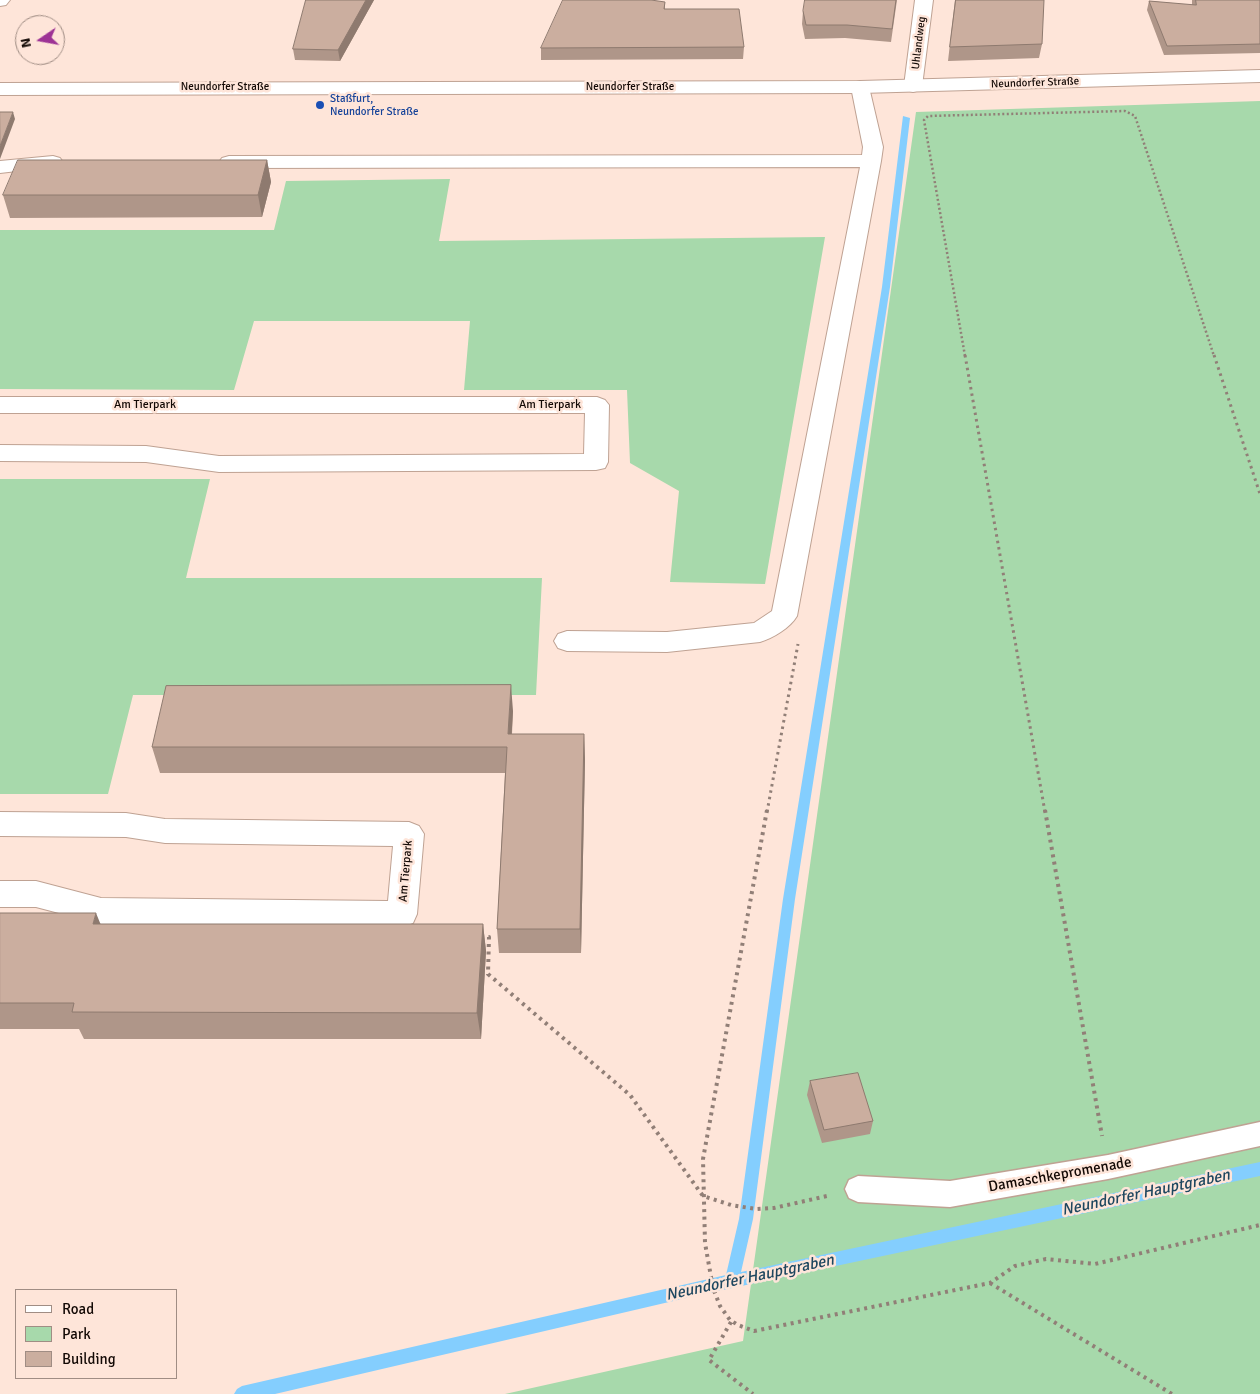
<!DOCTYPE html>
<meta charset="utf-8">
<style>
body{margin:0}
#map{position:relative;width:1260px;height:1394px;overflow:hidden;background:#fee5d9;font-family:Signika,sans-serif}
canvas{display:block}
.legend{position:absolute;left:15px;top:1289px;width:162px;height:90px;box-sizing:border-box;background:#fee5d9;border:1px solid #a08d84;margin:0;padding:6px 9px;list-style:none;font-size:15px;color:#130905}
.legend li{display:flex;align-items:center;gap:10px;height:25px}
.legend b{width:25px;border:1px solid #a08d84}
.north{position:absolute;left:15px;top:15px;width:50px;height:50px;box-sizing:border-box;background:#fee5d9;border:1px solid #a08d84;border-radius:50%;rotate:258deg;font-size:14px;font-weight:700;line-height:20px;text-align:center;color:#130905}
.north::after{content:'';display:block;margin:auto;width:18px;height:22px;background:#9d3395;clip-path:polygon(50% 0,100% 100%,50% 72%,0 100%)}
</style>
<div id="map">
<canvas width="1260" height="1394"></canvas>
<ul class="legend">
<li><b style="height:6px;background:#fff"></b>Road</li>
<li><b style="height:14px;background:#a7d9ab"></b>Park</li>
<li><b style="height:14px;background:#cbae9f"></b>Building</li>
</ul>
<div class="north">N</div>
</div>
<script>
const ctx = document.querySelector('canvas').getContext('2d');
ctx.lineJoin = 'round';
function fillPath(path, color) { ctx.fillStyle = color; ctx.fill(path, 'evenodd'); }
function trace(path, color, width, dash) { ctx.strokeStyle = color; ctx.lineWidth = width; ctx.lineCap = dash ? 'butt' : 'round'; ctx.setLineDash(dash || []); ctx.stroke(path); }
function write(font, color, halo, rows, align = 'center') {
  ctx.font = font + ' Signika,sans-serif'; ctx.lineWidth = 5; ctx.setLineDash([]); ctx.textBaseline = 'middle'; ctx.strokeStyle = halo; ctx.fillStyle = color; for (const [text, x, y, turn = 0] of rows) {
    ctx.save(); ctx.translate(x, y); ctx.rotate((+turn || 0) * Math.PI / 180); ctx.textAlign = isNaN(turn) ? turn : align; if (halo) ctx.strokeText(text, 0, 0); ctx.fillText(text, 0, 0); ctx.restore();
  }
}
const green = new Path2D(`
 M1260,101V1394H505L743,1341L916,112Z
 M450,179L439,241L825,237L765,584L670,582L679,491L630,463L627,390H464L470,321H254L234,390L0,389V230H274L286,181Z
 M0,479H210L186,578H542L536,695H133L108,794H0Z`);
const stream = new Path2D(`
 M903,116L910,118L890,287L795,899L753,1219L741,1272L1260,1162V1176L699,1295L275,1394H234L237,1389L242,1386L726,1275L739,1219L783,899L882,287Z`);
const pathFar2 = new Path2D(`
 M965,356L924,120L928,116L1125,111L1135,116L1214,356`);
const pathFar1 = new Path2D(`
 M965,355L1045,812
 M1214,355L1260,494
 M767,812L798,644`);
const path = new Path2D(`
 M767,810L703,1159L705,1243L713,1288L720,1306L730,1320L738,1325L754,1331L990,1283L1015,1266L1046,1259L1095,1264L1260,1225
 M1045,810L1102,1136
 M481,937H489L488,974L630,1095L703,1196L731,1205L756,1209L774,1208L827,1196
 M990,1283L1172,1394
 M731,1322L709,1360L753,1394`);
const service = new Path2D(`
 M1260,1122V1146L1108,1179L950,1207L858,1202L849,1198L845,1189L849,1180L858,1176L950,1181L1108,1155Z`);
const minor = new Path2D(`
 M0,0H10L6,5L0,6Z
 M915,0H933L922,86L920,90L913,92L906,90L904,86Z
 M860,81L867,83L869,87L883,147L881,161L797,616C790,628 773,638 760,642L667,652L567,651L558,648L554,641L558,634L567,631L667,632L754,623L772,611L860,167L229,168L222,166L219,162L222,158L229,156L862,155L863,147L851,87L853,83Z
 M53,156L60,158L63,162L60,166L0,173V161Z
 M0,397H597L605,400L609,405L608,462L605,468L596,470L219,472L146,462L0,461V445L146,446L219,456L584,454L585,413H0Z
 M0,812L126,813L165,819L409,822L419,826L424,834L417,914L413,923L402,927L101,924L36,907H0V881H36L101,898L388,901L393,846L165,843L126,837L0,836Z`);
const secondary = new Path2D(`
 M1260,70V82L860,93L0,95V83L860,81Z`);
const wall = new Path2D(`
 M303,0H374L340,61L295,60L293,49L306,0Z
 M897,0L891,42L845,38L805,39L802,24L803,11Z
 M955,0L1042,44L1039,58L948,61Z
 M1192,0H1260V53L1164,55L1147,10L1149,1L1192,5Z
 M665,2V9L744,47L743,59L541,60V48Z
 M267,160L271,182L262,217L10,218L3,195Z
 M513,711L512,734H584L585,760L581,953H499L497,929L505,773H160L152,747Z
 M0,913L101,924H483L486,951L481,1039H84L79,1029H0Z
 M810,1081L873,1121L870,1134L822,1143L807,1095Z`);
const shadedWall = new Path2D(`
 M366,0H374L340,61L338,50Z
 M13,112L15,119L0,159V146Z
 M267,160L271,182L262,217L258,195Z
 M511,685L513,711L510,760L508,734Z
 M584,734L585,760L581,953L580,929Z
 M96,913L107,940L93,924Z
 M483,924L486,951L481,1039L477,1013Z`);
const building = new Path2D(`
 M306,0H366L338,50L293,49Z
 M563,0H651L665,2L664,9H739L744,47L541,48Z
 M805,0H896L892,29L847,25H806L803,11Z
 M956,0H1044L1042,44L950,47Z
 M1196,0H1260V44L1167,46L1149,1L1196,5Z
 M0,112H13L0,146Z
 M18,160H267L258,195H3Z
 M511,685L508,734H584L580,929H497L507,747H152L166,686Z
 M0,913H96L93,924H483L477,1013L72,1012L74,1003H0Z
 M858,1073L873,1121L824,1130L810,1081Z`);
const markers = [
 [320,105,5,"#1a4fb4"]
];
const farStreetnames = [
 ["Uhlandweg",919,43,-83],
 ["Neundorfer Straße",1035,83,-2],
 ["Neundorfer Straße",225,87],
 ["Neundorfer Straße",630,87]
];
const farTransitnames = [
 ["Staßfurt,",330,99],
 ["Neundorfer Straße",330,112]
];
const streetNames = [
 ["Am Tierpark",145,405],
 ["Am Tierpark",550,405],
 ["Am Tierpark",406,871,-85]
];
const nearStreetnames = [
 ["Damaschkepromenade",1060,1175,-10]
];
const nearWaternames = [
 ["Neundorfer Hauptgraben",1146,1193,-12],
 ["Neundorfer Hauptgraben",750,1278,-12]
];
fillPath(green, '#a7d9ab');
fillPath(stream, '#84cefe');
trace(service, '#bfa293', 3);
trace(minor, '#bfa293', 2);
trace(secondary, '#bfa293', 2);
trace(pathFar2, '#917f77', 2.5, [2, 2.5]);
trace(pathFar1, '#917f77', 3, [2.5, 4]);
trace(path, '#917f77', 4, [3, 4.5]);
fillPath(service, '#fff');
fillPath(minor, '#fff');
fillPath(secondary, '#fff');
fillPath(wall, '#af9689');
fillPath(shadedWall, '#8e7a6f');
fillPath(building, '#cbae9f');
trace(building, '#8e7a6f', 1);
for (const [x, y, r, color] of markers) { const dot = new Path2D(); dot.arc(x, y, r, 0, 2 * Math.PI); ctx.fillStyle = color; ctx.fill(dot); trace(dot, '#fee5d9', 2); }
write('11px', '#130905', '#fee5d9', farStreetnames);
write('11px', '#164399', '#fee5d9', farTransitnames, 'left');
write('12px', '#130905', '#fee5d9', streetNames);
write('15px', '#130905', '#fee5d9', nearStreetnames);
write('italic 16px', '#1d465f', '#fee5d9', nearWaternames);
</script>
